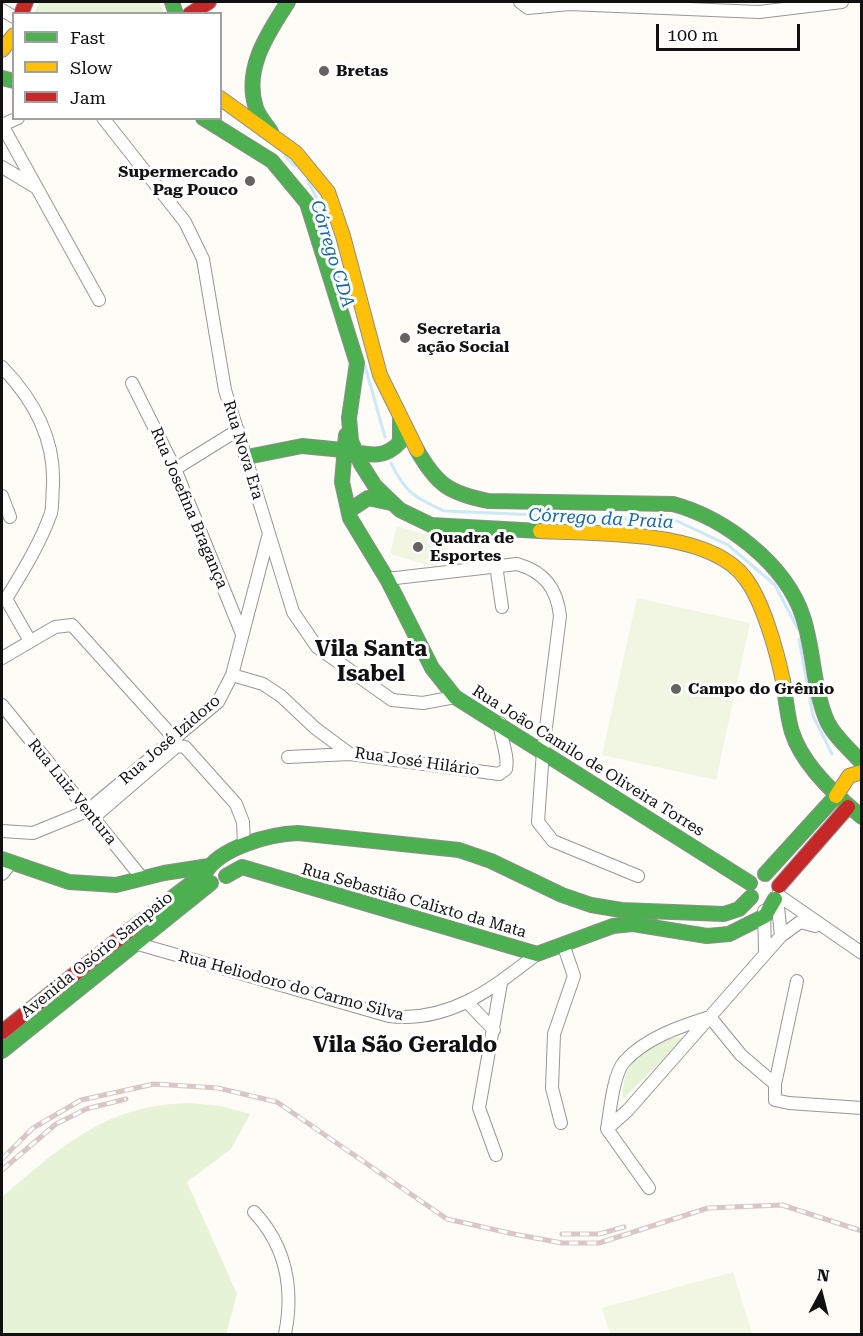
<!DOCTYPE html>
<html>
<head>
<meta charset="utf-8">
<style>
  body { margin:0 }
  #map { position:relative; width:863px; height:1336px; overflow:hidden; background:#fdfcf7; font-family:"Roboto Serif",serif }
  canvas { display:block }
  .frame { position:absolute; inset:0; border:3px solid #111; pointer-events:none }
  .legend { position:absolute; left:12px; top:12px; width:210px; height:108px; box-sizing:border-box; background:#fff; border:2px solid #a0a0a0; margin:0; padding:8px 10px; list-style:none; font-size:18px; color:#111 }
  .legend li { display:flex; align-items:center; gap:12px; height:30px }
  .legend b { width:30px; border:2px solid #a0a0a0 }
  .north { position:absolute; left:791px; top:1264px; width:60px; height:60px; -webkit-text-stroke:4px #fff; paint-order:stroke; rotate:7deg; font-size:16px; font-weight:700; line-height:24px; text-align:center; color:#111 }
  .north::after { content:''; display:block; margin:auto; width:21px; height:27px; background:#111; clip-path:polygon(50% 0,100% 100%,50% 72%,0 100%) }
  .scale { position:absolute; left:656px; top:24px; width:144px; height:27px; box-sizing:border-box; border:3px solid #111; border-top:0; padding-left:8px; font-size:18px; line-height:21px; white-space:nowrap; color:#111; -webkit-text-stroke:4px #fff; paint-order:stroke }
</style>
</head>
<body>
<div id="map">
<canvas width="863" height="1336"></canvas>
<div class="frame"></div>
<ul class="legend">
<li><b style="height:8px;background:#4caf50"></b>Fast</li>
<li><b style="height:8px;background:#ffc107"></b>Slow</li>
<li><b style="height:8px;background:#c62828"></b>Jam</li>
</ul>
<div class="north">N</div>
<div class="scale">100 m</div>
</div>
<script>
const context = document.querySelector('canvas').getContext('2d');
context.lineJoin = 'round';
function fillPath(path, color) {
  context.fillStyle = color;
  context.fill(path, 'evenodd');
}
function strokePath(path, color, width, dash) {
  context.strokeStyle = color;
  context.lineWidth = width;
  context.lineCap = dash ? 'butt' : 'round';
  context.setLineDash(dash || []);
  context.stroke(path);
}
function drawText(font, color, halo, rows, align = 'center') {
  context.font = font + ' "Roboto Serif",serif';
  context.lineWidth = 6;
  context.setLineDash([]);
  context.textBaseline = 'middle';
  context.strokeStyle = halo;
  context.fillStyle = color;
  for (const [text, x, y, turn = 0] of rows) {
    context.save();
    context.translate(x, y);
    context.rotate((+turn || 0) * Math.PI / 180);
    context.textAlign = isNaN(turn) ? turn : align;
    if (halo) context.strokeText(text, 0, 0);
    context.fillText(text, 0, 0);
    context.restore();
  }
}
fillPath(new Path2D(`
  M39,2H159L164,13H34Z
  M686,1037L623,1099C621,1074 635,1053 658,1042C666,1038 677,1038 686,1037Z
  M191,1103L221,1106L250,1114L231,1149L187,1182L237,1294L226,1334H2V1197C62,1146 107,1104 191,1103Z`), '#e7f3d7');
fillPath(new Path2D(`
  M397,526L448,541L436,567L390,554Z
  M637,598L750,623L716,780L602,755Z
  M733,1272L752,1334H610L602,1308Z`), '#f0f6e1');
strokePath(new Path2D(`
  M285,156L295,166
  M307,180L320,204L345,296
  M365,366L385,437
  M391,463C406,494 415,497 444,511L677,521L728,545L775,585L798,629
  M799,639L813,716L832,754`), '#cde8f7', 3);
const street = new Path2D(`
  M520,2L528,8L569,4L759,12L842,2
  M2,10L14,17
  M103,118L185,222L203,259L225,390L293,612L317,647L392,700L423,703L455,697
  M2,125L99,300
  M2,125L18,118
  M2,167L37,188
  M2,367C34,400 55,438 53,485C52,494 53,505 51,513C40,544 23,571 6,599L2,601
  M132,383L175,469L242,634
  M175,469L238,430
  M2,496L10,517
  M496,565L502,607
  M387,579L517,564C545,572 557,589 560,616L543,751L538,822L553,841L638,876
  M6,599L30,641
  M2,658L55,627L72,625L174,738
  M232,675L263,684L281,696L315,728L350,754L499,774L506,769C509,754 500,739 500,723
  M2,705L142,878
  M288,757L350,754
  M93,818L177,746L185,747L236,804L243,822L244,845
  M2,831L33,833L87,811L218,702L232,675L268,537
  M2,874L11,863
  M778,895L862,953
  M764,911L765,951
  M781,936L800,922L815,926
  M138,944L389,1016C449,1023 492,989 537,954
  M467,1002L494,1030
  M775,1084L797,981
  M561,1123L552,1088L554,1034L574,976L563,944
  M607,1129C610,1112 613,1075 624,1062C645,1038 681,1026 710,1017L741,1055L775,1084V1100L789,1103L862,1108
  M607,1129L628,1110L781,936L777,897
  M607,1129L649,1188
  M496,1155L479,1108L501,983
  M254,1212C286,1246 294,1289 285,1334`);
const fast = new Path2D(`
  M172,2L176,14
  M2,78L14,81
  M203,118L272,161L307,203L357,363L349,418L351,441L361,464L375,486L400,510L431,525L540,531
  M271,132C266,124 259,117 256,108C243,69 268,33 288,2
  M346,435L342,482L350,518L387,579L432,668L455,697L750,883
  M417,450C437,485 449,493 488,501L673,504C725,518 786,564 803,617C814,650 813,689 827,721C833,735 851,751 862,763
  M350,451C370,455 385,459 400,442V420
  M247,457L302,446L343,450
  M350,510L368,498L391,503
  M783,681C786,698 787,716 792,732C802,764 836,796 862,817
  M2,859L69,882L116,885L164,873L209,866
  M765,874L836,796
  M226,876L242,867L537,954L613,926L633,924L707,936L729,934L765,916L775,899
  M136,925L205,873C220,847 271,834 298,833L459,850L491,861L562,895L591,905L621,910L724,914L739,909L751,897
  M2,1051L211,883`);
const slow = new Path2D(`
  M2,50L14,35
  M220,98L296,153L328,192L343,236L380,375L417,450
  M540,531C595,534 709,529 745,578C763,601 777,652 783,681
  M836,796L849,776L862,772`);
const jam = new Path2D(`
  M21,14L26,2
  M190,14L209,2
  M779,886L848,807
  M2,1032L136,925`);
strokePath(street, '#979795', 14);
strokePath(fast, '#8e8d8b', 16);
strokePath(slow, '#8e8d8b', 16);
strokePath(jam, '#8e8d8b', 16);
strokePath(street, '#fffffe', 12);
strokePath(fast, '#4caf50', 14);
strokePath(slow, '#ffc107', 14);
strokePath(jam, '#c62828', 14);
const rail = new Path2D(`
  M2,1159L33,1128L81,1100L154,1084L218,1088L277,1102L447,1219L514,1234L562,1243H599L708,1208L782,1205L862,1231
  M2,1170L56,1124L86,1109L126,1099
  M562,1234H599L624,1227`);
strokePath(rail, '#d9c6c7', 5);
strokePath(rail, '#fff', 3, [9]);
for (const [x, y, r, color] of [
  [324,71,6,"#646362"],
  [250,181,6,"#646362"],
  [405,338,6,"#646362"],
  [418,547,6,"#646362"],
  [676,689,6,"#646362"]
]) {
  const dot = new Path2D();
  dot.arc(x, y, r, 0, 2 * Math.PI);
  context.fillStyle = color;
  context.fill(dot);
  strokePath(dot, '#fff', 2);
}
drawText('bold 16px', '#111', '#fff', [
  ["Bretas",336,71],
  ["Supermercado",238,172,"right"],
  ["Pag Pouco",238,190,"right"],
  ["Secretaria",417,329],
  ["ação Social",417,347],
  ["Quadra de",430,538],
  ["Esportes",430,556],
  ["Campo do Grêmio",688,689]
], 'left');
drawText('16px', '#111', '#fff', [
  ["Rua Nova Era",243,450,73],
  ["Rua Josefina Bragança",189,508,67],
  ["Rua José Izidoro",170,740,-41],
  ["Rua João Camilo de Oliveira Torres",588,761,32],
  ["Rua José Hilário",417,762,8],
  ["Rua Luiz Ventura",72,792,51],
  ["Rua Sebastião Calixto da Mata",414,901,16],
  ["Avenida Osório Sampaio",97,955,-39],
  ["Rua Heliodoro do Carmo Silva",291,986,15]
]);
drawText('italic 18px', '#1768a6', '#fff', [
  ["Córrego CDA",332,254,73],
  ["Córrego da Praia",601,519,3]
]);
drawText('bold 22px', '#111', '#fff', [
  ["Vila Santa",371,650],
  ["Isabel",371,675],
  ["Vila São Geraldo",405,1046]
]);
</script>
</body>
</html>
